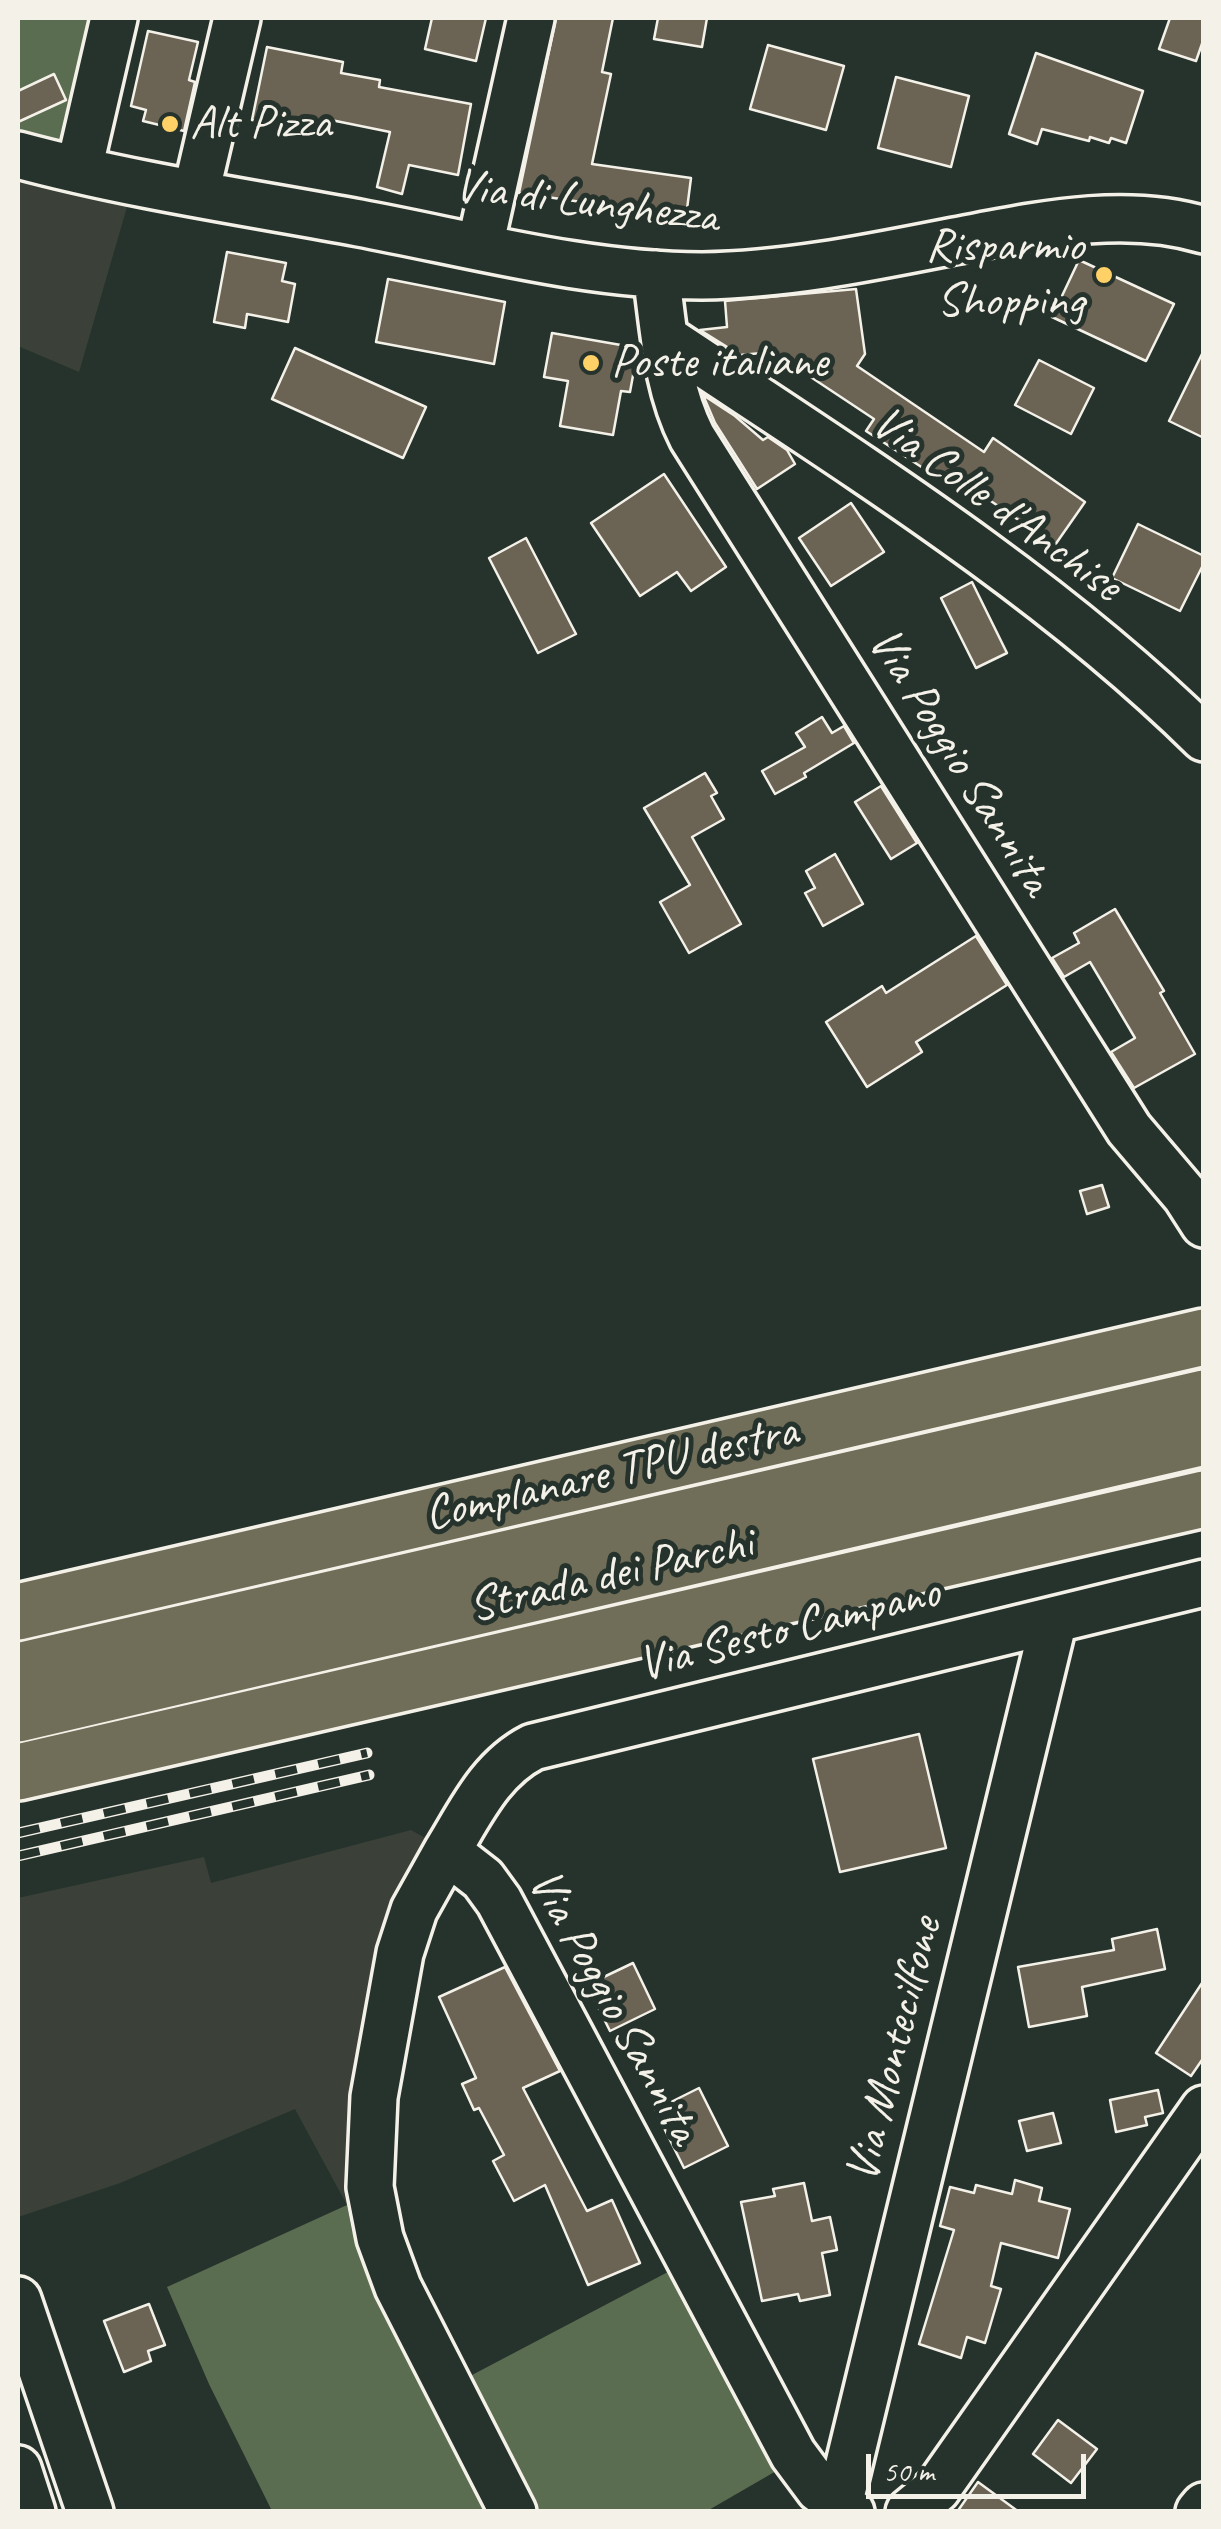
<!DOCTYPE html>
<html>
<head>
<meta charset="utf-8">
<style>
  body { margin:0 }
  #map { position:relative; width:1221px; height:2529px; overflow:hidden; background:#26332d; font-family:Caveat,sans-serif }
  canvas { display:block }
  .frame { position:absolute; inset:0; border:20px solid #f4f1e8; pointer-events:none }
  .scale { position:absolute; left:866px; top:2454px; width:220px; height:45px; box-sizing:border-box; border:5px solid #f4f1e8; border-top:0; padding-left:12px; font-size:30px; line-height:35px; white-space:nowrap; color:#f4f1e8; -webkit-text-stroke:8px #26332d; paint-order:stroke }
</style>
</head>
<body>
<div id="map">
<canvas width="1221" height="2529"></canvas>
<div class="frame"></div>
<div class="scale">50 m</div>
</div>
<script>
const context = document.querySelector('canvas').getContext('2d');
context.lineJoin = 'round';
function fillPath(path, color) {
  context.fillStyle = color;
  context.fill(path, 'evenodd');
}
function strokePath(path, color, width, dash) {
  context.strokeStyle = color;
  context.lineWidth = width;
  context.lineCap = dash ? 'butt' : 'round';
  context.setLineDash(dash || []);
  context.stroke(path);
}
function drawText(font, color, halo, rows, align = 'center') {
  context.font = font + ' Caveat,sans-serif';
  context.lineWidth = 10;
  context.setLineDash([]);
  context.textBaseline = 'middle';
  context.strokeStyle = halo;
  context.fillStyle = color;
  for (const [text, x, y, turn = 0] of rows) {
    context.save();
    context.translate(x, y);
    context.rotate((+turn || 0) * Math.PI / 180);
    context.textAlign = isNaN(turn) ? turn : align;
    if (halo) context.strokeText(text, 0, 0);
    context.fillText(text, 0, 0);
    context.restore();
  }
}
fillPath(new Path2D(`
  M18,170L129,200L79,372L18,346Z
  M411,1830L427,1839L394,1896L362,2080L347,2205L295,2109L120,2183L18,2217V1898L204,1857L211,1883Z`), '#3b4139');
fillPath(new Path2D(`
  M18,18H103L71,155L18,143Z
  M347,2205L352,2231L434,2395L685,2263L790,2463L707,2511H272L209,2384L167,2287Z`), '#5b6d50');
const building = new Path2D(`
  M432,18H486L476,61L425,49Z
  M556,18H613L602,72L611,74L592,164L691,178L686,217L519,193Z
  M658,18H707L702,47L654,39Z
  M1170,18H1204V38L1196,61L1159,49Z
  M148,31L198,42L189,80L195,82L184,131L143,121L146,110L131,106Z
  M768,45L844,66L826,130L750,109Z
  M267,47L343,62L341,73L380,80L379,87L471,104L458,175L409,165L402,194L377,187L390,132L331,120L328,135L252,120Z
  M1036,53L1143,91L1126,143L1111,138L1109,143L1090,137L1089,141L1042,129L1037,144L1009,134Z
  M54,74L66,100L18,122V91Z
  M896,77L969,96L951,167L878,148Z
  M227,252L286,263L282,281L295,284L288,322L247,314L245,328L214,322Z
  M1079,260L1174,304L1146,361L1052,317Z
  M388,279L505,302L494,364L376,342Z
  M856,289L865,354L857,366L984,452L993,438L1085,502L1055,545L985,497L980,505L866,431L874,419L773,352L740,355L700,330L727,327L725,301Z
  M552,333L638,348L630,392L621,391L613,435L560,426L568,381L544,377Z
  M295,348L426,407L403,458L272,399Z
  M1204,350V438L1169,421Z
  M1039,360L1094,388L1071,434L1015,405Z
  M703,395L735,416L763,440L768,437L787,450L795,464L757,489L715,423Z
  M664,474L726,567L691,591L677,572L640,596L591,523Z
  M851,503L884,552L831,586L799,538Z
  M1138,524L1204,556V563L1180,611L1112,578Z
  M526,538L576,634L538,653L489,558Z
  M972,582L1007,653L976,668L941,598Z
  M822,717L832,733L844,726L854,743L804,773L806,777L775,794L762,771L805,747L796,733Z
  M705,773L717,793L711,796L724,819L692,837L741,924L689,953L660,902L690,885L644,808Z
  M881,786L917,843L891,859L855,802Z
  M835,854L863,904L823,926L805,893L815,888L806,871Z
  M1115,909L1164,991L1160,993L1195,1054L1134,1088L1111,1052L1135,1038L1090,962L1064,977L1052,958L1079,943L1074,933Z
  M976,936L1007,985L916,1042L922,1052L867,1087L826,1022L882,986L886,993Z
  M1102,1185L1109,1207L1087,1214L1080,1191Z
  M919,1734L946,1848L840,1872L813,1759Z
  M1157,1929L1165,1969L1082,1987L1087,2016L1029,2027L1018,1967L1114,1950L1112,1939Z
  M633,1963L655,2009L610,2031L587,1985Z
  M505,1967L560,2071L523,2088L587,2211L612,2200L640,2263L588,2285L545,2185L514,2201L493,2161L504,2155L479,2108L474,2110L462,2084L476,2078L439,1997Z
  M1204,1980V2057L1191,2076L1156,2053Z
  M699,2088L728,2146L684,2168L655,2110Z
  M1158,2090L1163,2113L1145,2117L1147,2125L1116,2132L1110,2100Z
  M1053,2113L1061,2143L1027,2151L1019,2121Z
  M1015,2180L1042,2188L1039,2201L1070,2209L1058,2258L1001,2243L991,2286L1001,2289L985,2343L967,2337L961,2358L919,2344L954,2230L940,2226L950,2187L974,2193L976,2185L1012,2194Z
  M804,2183L812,2221L830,2217L837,2250L822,2253L830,2295L800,2301L798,2294L762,2301L741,2202L775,2196L773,2189Z
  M149,2304L165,2345L148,2351L151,2361L124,2372L104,2321Z
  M1058,2420L1097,2449L1071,2483L1033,2454Z
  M978,2482L1019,2512H957Z`);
fillPath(building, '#6b6354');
strokePath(building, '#f4f1e8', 2.5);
const minor = new Path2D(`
  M18,155C129,185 245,202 359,223C471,244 587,276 702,276C785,275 868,258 949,242C1031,227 1121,205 1204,230
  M79,169L114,18
  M196,193L237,18
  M480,246L531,18
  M656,274C664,329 666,386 692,437L1129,1129L1186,1196L1204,1224
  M665,338C848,460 1047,583 1204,738
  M447,1851C471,1812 490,1769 533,1747L1204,1583
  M18,2300L90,2512
  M18,2469L32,2512
  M839,2505L1054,1620
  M513,2512L398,2287L380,2238L370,2187L374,2097L400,1953L414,1910L447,1851L483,1879L499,1901L793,2454L819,2489L851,2512
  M909,2512L937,2489L1204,2109
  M1199,2512L1204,2506`);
const highway = new Path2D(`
  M18,1612L1204,1337
  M18,1671L1204,1398
  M18,1714L1204,1437
  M18,1772L1204,1499`);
strokePath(minor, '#f4f1e8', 52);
strokePath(highway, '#f4f1e8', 62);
strokePath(minor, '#26332d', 45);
strokePath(highway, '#706e59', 55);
const rail = new Path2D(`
  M18,1833L367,1753
  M18,1856L369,1775`);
strokePath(rail, '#f4f1e8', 11);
strokePath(rail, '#26332d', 8, [22]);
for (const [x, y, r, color] of [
  [170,124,10,"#ffd166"],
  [1104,275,10,"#ffd166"],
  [591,363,10,"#ffd166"]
]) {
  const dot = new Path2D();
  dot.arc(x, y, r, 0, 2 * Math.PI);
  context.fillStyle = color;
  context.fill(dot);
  strokePath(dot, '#26332d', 4);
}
drawText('48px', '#f4f1e8', '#26332d', [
  ["Alt Pizza",190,124],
  ["Risparmio",1084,247,"right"],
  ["Shopping",1084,302,"right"],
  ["Poste italiane",611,363]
], 'left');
drawText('48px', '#f4f1e8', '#26332d', [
  ["Via di Lunghezza",586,203,7],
  ["Via Colle d'Anchise",996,505,36],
  ["Via Poggio Sannita",959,762,58],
  ["Complanare TPU destra",611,1474,-13],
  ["Strada dei Parchi",611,1576,-13],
  ["Via Sesto Campano",789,1630,-14],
  ["Via Poggio Sannita",613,2007,61],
  ["Via Montecilfone",895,2050,-76]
]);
</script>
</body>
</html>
